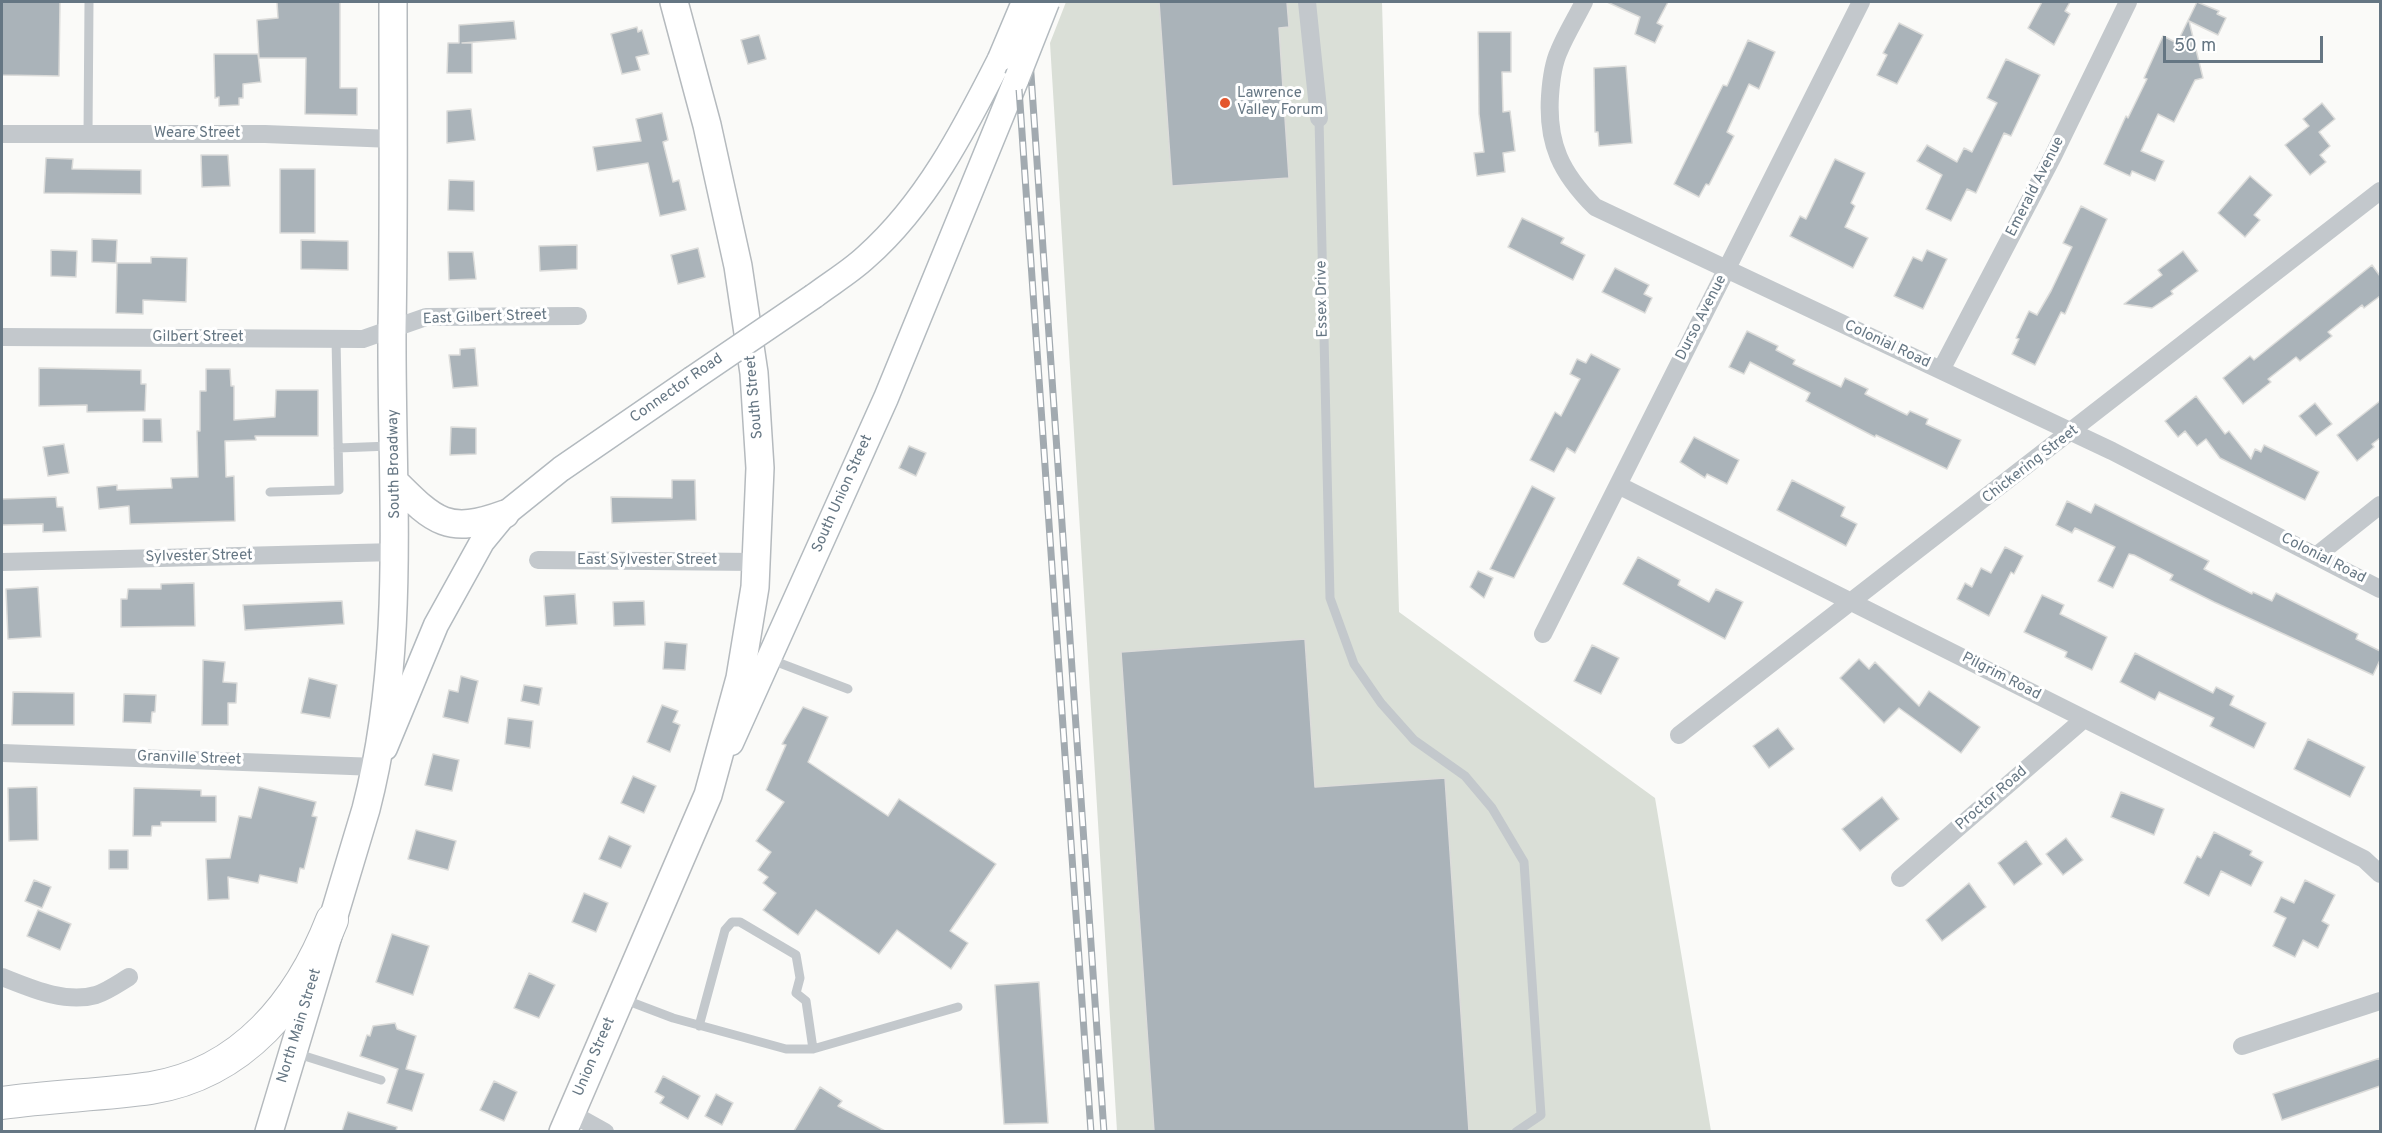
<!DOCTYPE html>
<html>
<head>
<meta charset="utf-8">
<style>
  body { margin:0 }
  #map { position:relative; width:2382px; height:1133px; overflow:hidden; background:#fafaf8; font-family:Overpass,sans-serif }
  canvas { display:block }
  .frame { position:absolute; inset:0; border:3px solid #657683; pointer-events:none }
  .scale { position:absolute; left:2163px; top:36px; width:160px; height:27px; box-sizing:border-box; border:3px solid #657683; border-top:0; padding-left:8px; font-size:18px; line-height:21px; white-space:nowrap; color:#657683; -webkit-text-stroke:4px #fff; paint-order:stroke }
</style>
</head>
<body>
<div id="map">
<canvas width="2382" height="1133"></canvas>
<div class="frame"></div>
<div class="scale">50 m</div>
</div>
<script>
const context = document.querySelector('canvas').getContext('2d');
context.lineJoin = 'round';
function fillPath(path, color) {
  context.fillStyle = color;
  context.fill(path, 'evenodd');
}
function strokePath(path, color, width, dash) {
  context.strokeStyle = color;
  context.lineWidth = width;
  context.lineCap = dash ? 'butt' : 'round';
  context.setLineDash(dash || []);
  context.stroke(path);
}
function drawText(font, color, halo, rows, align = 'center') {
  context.font = font + ' Overpass,sans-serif';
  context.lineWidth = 6;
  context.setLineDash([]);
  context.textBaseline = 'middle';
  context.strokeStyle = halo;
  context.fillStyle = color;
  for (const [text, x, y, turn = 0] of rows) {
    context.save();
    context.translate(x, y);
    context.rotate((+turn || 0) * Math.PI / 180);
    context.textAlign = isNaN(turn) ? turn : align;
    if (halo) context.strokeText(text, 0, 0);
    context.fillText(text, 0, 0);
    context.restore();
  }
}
fillPath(new Path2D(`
  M1066,2H1382L1399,612L1655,798L1711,1131H1117L1050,43Z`), '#dadfd7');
const building = new Path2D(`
  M2,2H60L59,76L2,75Z
  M277,2H340V88H357V115L305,114L306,58H259L257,20L278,18Z
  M1159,2H1287L1289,27L1279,28L1289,178L1172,186Z
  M1607,2H1668L1657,23L1663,26L1655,43L1635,34L1640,17Z
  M2042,2H2070L2065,11L2070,14L2054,45L2028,28Z
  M2197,2L2219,11L2217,14L2226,18L2218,35L2189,21L2203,78L2195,80L2174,122L2158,114L2141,151L2164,161L2155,181L2132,171L2130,176L2104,164L2126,116L2128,118L2147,79L2144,78L2163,36L2177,43Z
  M514,21L516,39L462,43H472V73H447L448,43H459V25Z
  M1899,23L1923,35L1897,84L1877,75L1887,55L1883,53Z
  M637,27L638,32L642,30L649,54L636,57L640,70L622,74L611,34Z
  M1478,32H1511V72H1502L1503,112L1510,111L1515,151L1503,153L1505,172L1477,176L1474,153L1484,152L1479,114Z
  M759,35L766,59L748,64L741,40Z
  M1748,40L1775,52L1759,89L1749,84L1727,132L1734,136L1709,185L1706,184L1699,197L1674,184L1723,85L1727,86Z
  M214,54H258L261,82L243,84V98H239V105L219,106V97L215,98Z
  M2006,59L2040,75L2011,136L2004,133L1976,193L1967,189L1951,221L1926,209L1942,175L1917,161L1927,145L1957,162L1964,148L1972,152L1997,103L1987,98Z
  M1626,66L1632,143L1599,146L1598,132H1595L1594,68Z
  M2322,103L2335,119L2319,132L2330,146L2320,155L2326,162L2310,175L2285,145L2309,126L2303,119Z
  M471,109L475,140L447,143V111Z
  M662,113L668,140L663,142L673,182L679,180L686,210L660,216L648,163L597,171L593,147L641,141L636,119Z
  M201,155H228L230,186L202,187Z
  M46,158L73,159L72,169L141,170V194L44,193Z
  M1835,159L1865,173L1851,203L1855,206L1845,227L1868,238L1853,268L1790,236L1800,216L1806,219Z
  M280,169H315V233H280Z
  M2250,176L2272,195L2254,215L2260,220L2245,237L2218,213Z
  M449,180L474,181V211L448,210Z
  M2081,206L2107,219L2065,314L2061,312L2035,365L2012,354L2019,339L2016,338L2029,311L2037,315L2051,291L2072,247L2063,243Z
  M1522,218L1564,238L1561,243L1585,255L1573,280L1508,247Z
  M92,239L117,240L116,263L92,262Z
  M301,240L348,241V270L301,269Z
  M577,245V269L540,271L539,246Z
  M698,248L705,277L678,284L671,255Z
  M51,250L77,251L76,277L51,276Z
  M1927,250L1947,259L1923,309L1894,296L1913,257L1922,261Z
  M2183,251L2198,271L2171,291L2173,294L2152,308L2124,304L2162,275L2158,270Z
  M448,252H473L476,279L449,280Z
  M151,257L187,258L186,302L143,300V314L116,313L117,263H151Z
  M2372,265L2380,276V296L2364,308L2362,305L2328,332L2332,336L2300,361L2296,357L2268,379L2271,382L2243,404L2223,378L2250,356L2254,360Z
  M1615,268L1649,285L1644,294L1652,298L1645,313L1602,292Z
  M1747,331L1778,346L1776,350L1795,360L1793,364L1841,387L1845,378L1868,389L1865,394L1907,415L1910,411L1928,419L1926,424L1961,440L1947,469L1876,435L1875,437L1806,401L1810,393L1750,362L1744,374L1729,367Z
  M475,348L478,386L453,388L449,355H460V349Z
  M1591,354L1620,369L1575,453L1567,448L1554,472L1530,460L1555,412L1561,416L1580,379L1570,374L1577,359L1586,363Z
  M39,368L141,370V384H146L145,411L87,412V405L39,406Z
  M206,369H230L231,386H234V420L275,417L276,390H318V436H255L256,440L225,441L226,477L234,476L235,521L130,524L129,506L99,509L97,487L117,485V490L172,488L171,478L198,477L197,431H200V391H206Z
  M2196,396L2225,434L2229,431L2251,459L2255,449L2261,452L2264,445L2319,472L2305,500L2220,458L2206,439L2197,446L2185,431L2178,437L2165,421Z
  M2380,401V438L2372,444L2374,447L2357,461L2337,435Z
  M2315,403L2332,424L2316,436L2299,416Z
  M143,419H161L162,442H143Z
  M451,427L476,428V454L450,455Z
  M1694,437L1739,460L1727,484L1707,474L1705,478L1680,462Z
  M64,444L69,473L48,476L43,447Z
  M909,446L926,453L916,476L899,468Z
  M672,480H695L696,520L612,523L611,497L672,498Z
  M1792,480L1845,507L1841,516L1857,524L1846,546L1777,510Z
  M1532,486L1555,498L1514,578L1490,569Z
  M56,497L57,507H63L66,531L43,532V524L2,525V499Z
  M2067,501L2091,513L2095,504L2209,561L2204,569L2252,594L2253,592L2272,601L2276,593L2358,634L2356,639L2380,651V660L2373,675L2214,602L2170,580L2173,575L2134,555L2129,554L2113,588L2098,581L2115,547L2075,528L2072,533L2056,525Z
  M2005,547L2023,556L2014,574L2011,572L1989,616L1957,599L1965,583L1972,587L1981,568L1991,573Z
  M1638,557L1680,580L1678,585L1709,602L1716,589L1743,602L1725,639L1623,584Z
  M1478,571L1493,578L1484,598L1470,587Z
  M194,583L195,626L121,627V599H127L128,589H161V584Z
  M38,587L41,637L8,639L6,589Z
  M575,594L577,624L546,626L544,596Z
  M2042,595L2064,605L2060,614L2107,637L2092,670L2065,657L2067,652L2024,632Z
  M342,601L344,624L245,630L243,605Z
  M644,601L645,625L614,626L613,602Z
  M1305,639L1315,787L1445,778L1469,1131H1154L1121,652Z
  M665,642L687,644L685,670L663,669Z
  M1592,645L1619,658L1601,694L1574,681Z
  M2135,653L2213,693L2216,687L2234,696L2230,705L2266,723L2254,748L2210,726L2214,718L2159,692L2155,700L2120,682Z
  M1859,659L1869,669L1875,662L1919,706L1929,691L1980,727L1961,753L1899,708L1884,723L1840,678Z
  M203,660L225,662L223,682L237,683L236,703H228V725H202Z
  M461,676L478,681L468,723L443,717L449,690L458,692Z
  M309,678L337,685L330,718L301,713Z
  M524,685L542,688L539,705L521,701Z
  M13,692L74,693V725H12Z
  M124,694L156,695L155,712H152L151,723L123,722Z
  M662,705L678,711L673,722L680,725L670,752L647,742Z
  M803,707L828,717L808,762L888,816L899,799L996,864L950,931L968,943L951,969L897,930L879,954L816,910L798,935L763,910L776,893L763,883L768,877L758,870L771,852L756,841L784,802L766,790L786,745L782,744Z
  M508,718L533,721L530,748L505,744Z
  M1778,728L1794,749L1769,768L1753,746Z
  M2308,739L2365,767L2350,797L2294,769Z
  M433,754L459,760L452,791L425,785Z
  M633,776L656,786L644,813L621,803Z
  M37,787L38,840L9,841L8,788Z
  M259,787L316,802L312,816L317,817L304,869L300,868L297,883L260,875L258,883L228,877L229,899L208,900L206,859L230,858L239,816L251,818Z
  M134,788L201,790V796H216V822H161V826H152L151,836H133Z
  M2121,792L2164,809L2154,835L2111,817Z
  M1882,797L1899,819L1860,851L1842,829Z
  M416,830L456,841L448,870L408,859Z
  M2214,832L2252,851L2250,855L2263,862L2251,886L2221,871L2209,896L2184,883L2197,856L2201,858Z
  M609,836L631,846L621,868L599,859Z
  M2066,838L2083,860L2063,875L2046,854Z
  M2026,841L2042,864L2014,885L1998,863Z
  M109,850H128V869H109Z
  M34,880L51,887L42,908L25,901Z
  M2305,880L2335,895L2322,921L2329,925L2318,948L2303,940L2295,957L2273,946L2286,918L2274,912L2281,897L2294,903Z
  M1969,883L1986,907L1942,941L1926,920Z
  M584,893L608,903L596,932L572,922Z
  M38,910L71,924L60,950L27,936Z
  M392,934L429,946L413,995L376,982Z
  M529,973L555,985L539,1018L514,1008Z
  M1039,982L1048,1123L1004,1124L995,985Z
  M395,1023L397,1029L416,1036L406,1069L424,1074L412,1111L387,1103L398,1069L360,1056L367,1035L370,1036L373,1026Z
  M2380,1058V1086L2282,1120L2273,1094Z
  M663,1076L700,1096L688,1119L660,1103L664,1097L655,1092Z
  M494,1081L517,1092L504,1121L480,1110Z
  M820,1087L842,1101L838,1106L885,1131H794Z
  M716,1094L733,1103L722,1125L705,1116Z
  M348,1112L397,1127L396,1131H342Z`);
fillPath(building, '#aab3b9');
strokePath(building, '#dcdcda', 1.5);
const secondary = new Path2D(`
  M814,296C831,283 850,272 866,257C926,204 964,130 1000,59
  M731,743L886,398L1017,78
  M385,748L436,625L482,542L505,514L561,469L692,379`);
const primary = new Path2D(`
  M395,482C435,522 448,535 505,514
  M269,1132L366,809C407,651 391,490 392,329C394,220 393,111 393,2
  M563,1132L708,795L740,678L755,587L760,468L754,373L738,266L707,125L674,2`);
const motorway = new Path2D(`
  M2,1103C51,1096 102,1095 151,1088C243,1073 300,1002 332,920`);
strokePath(secondary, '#b3babf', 27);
strokePath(primary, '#b5babe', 30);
strokePath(motorway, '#b4b9bd', 34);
strokePath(new Path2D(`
  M1319,118L1330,598L1354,664L1381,703L1414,740L1465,776L1492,808L1524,862L1541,1115L1516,1132
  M88,134L89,2
  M338,448L390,446
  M270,492L339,490L336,338
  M769,659L848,689
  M623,999L673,1018L786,1049H813L958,1007
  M699,1026L725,930L732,922H740L796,955L800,978L796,993L806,1001L813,1049
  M295,1053L381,1080`), '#c3c8cc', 9);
strokePath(new Path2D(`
  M1307,2L1319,118
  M1584,2C1576,18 1566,34 1559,51C1553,64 1551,81 1550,96C1547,144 1561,173 1595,207L2112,451L2380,589
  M2,134H265L393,139
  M2,337L363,339L426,317L578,316
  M1941,370L2053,156L2128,2
  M1618,485L2364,859L2380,874
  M2316,556L2380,505
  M538,560L756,562
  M2,562L396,552
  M1543,634L1861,2
  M1679,735L2380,191
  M2,753L377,767
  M1900,878L2084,719
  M2,977C30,988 65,1004 96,995C108,991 119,983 129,977
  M2242,1046L2380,1001
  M571,1113L605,1132`), '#c3c8cc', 18);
strokePath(secondary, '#fff', 24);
strokePath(primary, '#fff', 27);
strokePath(motorway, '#fff', 32);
const rail = new Path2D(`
  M1013,2L1091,1132
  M1026,2L1104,1132`);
strokePath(rail, '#a2aab0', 7);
strokePath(rail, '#fff', 4.5, [14]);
const secondaryBridge = new Path2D(`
  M1000,59L1024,2
  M1017,78L1047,2
  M692,379L814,296`);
strokePath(secondaryBridge, '#b3babf', 27, []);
strokePath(secondaryBridge, '#fff', 24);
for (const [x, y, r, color] of [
  [1225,103,6,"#e4572e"]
]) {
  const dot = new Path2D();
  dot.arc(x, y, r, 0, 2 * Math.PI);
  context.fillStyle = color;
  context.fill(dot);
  strokePath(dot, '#fff', 2);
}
drawText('15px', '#657683', '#fff', [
  ["Lawrence",1237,94],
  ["Valley Forum",1237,111]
], 'left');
drawText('15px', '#657683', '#fff', [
  ["Weare Street",197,134],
  ["Emerald Avenue",2036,187,-63],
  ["Essex Drive",1323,299,-91],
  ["East Gilbert Street",485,318,-2],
  ["Durso Avenue",1702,318,-63],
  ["Gilbert Street",198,338],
  ["Colonial Road",1887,345,25],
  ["Connector Road",677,389,-35],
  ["South Street",755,397,-95],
  ["South Broadway",395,464,-91],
  ["Chickering Street",2031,465,-38],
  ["South Union Street",843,494,-66],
  ["Sylvester Street",199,557,-1],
  ["Colonial Road",2323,559,27],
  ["East Sylvester Street",647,561],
  ["Pilgrim Road",2001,677,27],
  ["Granville Street",189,759,2],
  ["Proctor Road",1992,799,-41],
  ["North Main Street",300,1026,-73],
  ["Union Street",595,1057,-67]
]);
</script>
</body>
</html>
